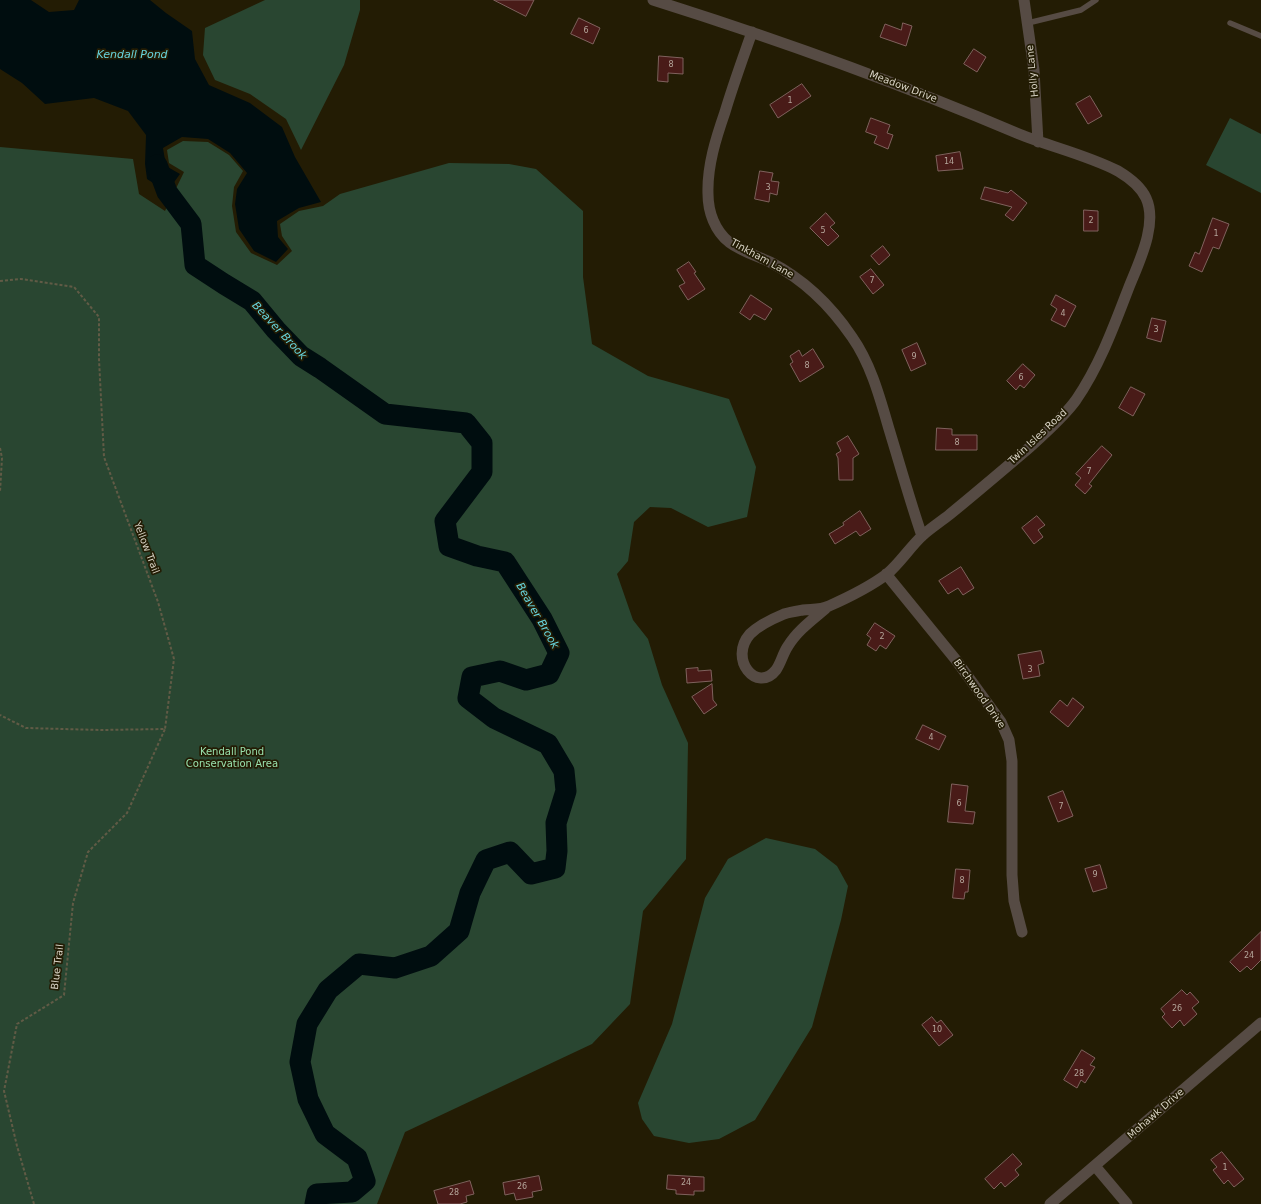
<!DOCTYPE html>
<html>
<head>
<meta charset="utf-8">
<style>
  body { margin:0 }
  canvas { display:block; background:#231c04 }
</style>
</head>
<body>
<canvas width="1261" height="1204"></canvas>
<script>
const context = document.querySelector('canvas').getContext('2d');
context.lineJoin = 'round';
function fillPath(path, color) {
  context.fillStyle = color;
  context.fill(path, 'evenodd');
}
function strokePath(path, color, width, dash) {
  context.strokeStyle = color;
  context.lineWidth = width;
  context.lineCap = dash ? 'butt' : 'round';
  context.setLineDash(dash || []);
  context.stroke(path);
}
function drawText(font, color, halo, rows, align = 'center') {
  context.font = font + ' "DejaVu Sans",sans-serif';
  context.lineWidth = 3.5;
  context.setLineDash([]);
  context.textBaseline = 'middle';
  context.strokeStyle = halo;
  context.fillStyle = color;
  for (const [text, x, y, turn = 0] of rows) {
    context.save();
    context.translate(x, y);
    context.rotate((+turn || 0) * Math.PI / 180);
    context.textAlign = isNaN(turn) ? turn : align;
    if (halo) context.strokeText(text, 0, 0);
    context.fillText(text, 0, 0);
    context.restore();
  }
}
fillPath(new Path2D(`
  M265,0H360V10L344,65L301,150L286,119L250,94L215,80L203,55L205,28Z
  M1230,118L1261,134V193L1206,165Z
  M183,141L208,142L229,155L243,171L234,187L232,206L236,232L251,253L277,265L292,251L282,236L280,224L299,211L323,206L340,194L449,163L509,164L536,169L583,211V277L592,344L648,376L729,399L756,467L747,517L708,527L671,508L650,507L634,522L628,561L617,574L633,620L648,639L662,685L688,743L686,859L643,911L630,1004L592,1044L405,1132L377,1204H0V147L133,159L139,194L165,211L184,172L169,163L167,150Z
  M766,838L815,849L837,866L848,886L841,920L812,1027L755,1120L719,1139L689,1143L654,1136L642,1119L638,1103L672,1024L705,898L728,859Z`), '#294631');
fillPath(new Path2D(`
  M0,0H31L49,12L74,10L79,0H150L166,13L192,31L195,59L209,85L250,103L282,127L295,157L321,202L299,208L277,221L278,237L288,249L276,262L254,251L239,229L235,204L237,189L247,173L230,153L208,139L182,137L163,148L166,166L180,174L167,192L147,179L145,164L146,135L128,111L94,98L45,104L22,83L0,69Z`), '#000d0f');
strokePath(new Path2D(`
  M157,165L167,192L191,224L195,265L224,284L252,301L276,330L301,356L320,368L385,414L466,423L482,443V472L445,521L449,546L477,556L505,562L542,619L559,653L549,674L526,680L500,671L472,677L468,698L494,718L548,744L564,771L566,791L556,823L557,851L555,868L531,874L510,852L486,860L470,893L459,931L431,956L395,968L359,964L328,990L307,1024L300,1062L308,1099L325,1134L357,1158L365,1181L352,1192L317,1194L315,1204`), '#000d0f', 21);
const building = new Path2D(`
  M494,0H534L526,16Z
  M579,18L600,28L593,44L571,34Z
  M903,23L912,26L906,46L880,37L885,24L901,30Z
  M974,49L986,57L977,72L964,64Z
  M659,56L683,58V74L668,73V82L658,81Z
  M802,84L811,96L778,118L770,105Z
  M1090,96L1102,116L1088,124L1076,104Z
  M871,118L890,125L887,133L893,135L888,149L874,143L877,136L866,132Z
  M960,152L963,169L938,171L936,156Z
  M760,171L773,173L771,181L779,182L777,195L770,193L769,202L755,199Z
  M985,187L1008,193L1011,190L1027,203L1013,221L1005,215L1012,207L981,199Z
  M1084,210L1098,211V231H1084Z
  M826,213L835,223L830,227L839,236L828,246L810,228Z
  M1213,218L1229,224L1219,249L1213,247L1202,272L1189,266L1195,252L1199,254Z
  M883,246L890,255L879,265L871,256Z
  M689,262L696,272L694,273L705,289L688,300L679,286L685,283L677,270Z
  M871,269L884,285L873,294L860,277Z
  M751,295L772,309L765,320L754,314L750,320L740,313Z
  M1056,295L1076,306L1065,327L1051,320L1057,309L1051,305Z
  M1152,318L1166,321L1161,342L1147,338Z
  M917,343L926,364L911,371L902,350Z
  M813,349L824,367L800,382L790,364L793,362L790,356L799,350L802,356Z
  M1023,364L1035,375L1024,388L1020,385L1016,390L1007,381Z
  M1131,387L1145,394L1133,416L1119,408Z
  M937,428L952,429V435H977V450H936Z
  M848,436L859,454L853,458V480H839L838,458L836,454L841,451L837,443Z
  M1102,446L1112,455L1089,484L1092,486L1085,494L1075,485L1081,478L1076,474Z
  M860,511L871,529L860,536L856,531L835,544L829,534L844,525L843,523Z
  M1037,516L1045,525L1038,530L1043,537L1034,544L1022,528Z
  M961,567L974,588L963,595L958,588L948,594L939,581Z
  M875,623L895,636L886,649L880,645L876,651L867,645L871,638L867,635Z
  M1041,651L1044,663L1038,665L1040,676L1023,679L1018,655Z
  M698,668V671L711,670L712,681L687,683L686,669Z
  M712,684L713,700L717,705L704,714L692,697Z
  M1073,698L1084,707L1068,727L1050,712L1060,700L1067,706Z
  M923,725L946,736L939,750L916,739Z
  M952,784L968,786L965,811L975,812L973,824L948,822Z
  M1063,791L1073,816L1058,822L1048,797Z
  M1100,865L1107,888L1093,892L1085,869Z
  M956,869L970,870L968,892H965L964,899L953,898Z
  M1261,932V960L1251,970L1247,966L1240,972L1230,962Z
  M1182,990L1187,995L1190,992L1199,1002L1192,1008L1197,1014L1184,1026L1180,1020L1172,1028L1162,1017L1165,1014L1161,1009Z
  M932,1017L937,1023L941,1020L953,1035L939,1046L922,1025Z
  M1082,1050L1095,1058L1090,1065L1095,1067L1085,1083L1081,1080L1077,1088L1064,1080Z
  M1222,1152L1244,1179L1234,1187L1228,1180L1224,1184L1213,1170L1217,1167L1211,1160Z
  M1013,1154L1022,1164L1015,1170L1019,1175L1005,1187L1001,1182L994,1189L985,1179Z
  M668,1175L704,1177V1191H694V1195L676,1194V1190L667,1189Z
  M539,1176L542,1190L532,1192L533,1197L516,1200L514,1193L505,1195L503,1183Z
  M470,1181L474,1194L466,1196L467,1202L460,1204H438L434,1191Z`);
fillPath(building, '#491b18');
strokePath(building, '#7f615d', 1);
strokePath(new Path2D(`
  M0,281L21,279L74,287L99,317V359L104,457L158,602L174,659L165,729L101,730L26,728L0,715
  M0,448L2,458L0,492
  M34,1204L17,1146L4,1091L17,1024L64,995L73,903L88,852L127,813L165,729`), '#615b46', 2, [3, 2]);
strokePath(new Path2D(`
  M1028,23L1081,10L1096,0
  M1230,23L1261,36`), '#564b44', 5.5);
strokePath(new Path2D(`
  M653,0C777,39 899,83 1019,134C1051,147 1087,155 1118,171C1128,177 1141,187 1146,198C1158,224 1139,262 1129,287C1114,326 1100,365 1076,400C1063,418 1046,432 1030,447C1003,470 976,493 949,515C940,522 931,528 923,535C910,547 900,563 887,574C871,586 847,598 829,606C821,610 812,609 803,610C797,611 790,612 784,614C772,619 759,625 750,634C728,659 757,694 776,670C781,663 783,653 788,646C797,631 812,620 825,609
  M1024,0L1034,70L1038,142
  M752,32C743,58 733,85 725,112C716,138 707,166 708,194C708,212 715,231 729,242C741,251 757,256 770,262C803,279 831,306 852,337C871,364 880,398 889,429C900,465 910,501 922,536
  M886,574L956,660L1001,722L1009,740L1012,761V875L1014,901L1022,932
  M1095,1166L1127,1204
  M1050,1204L1261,1023`), '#564b44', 11);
drawText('8px', '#b4a59a', null, [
  ["6",586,31],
  ["8",671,65],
  ["1",790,101],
  ["14",949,162],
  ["3",768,188],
  ["2",1091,221],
  ["5",823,231],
  ["1",1216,234],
  ["7",872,281],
  ["4",1063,314],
  ["3",1156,330],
  ["9",914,357],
  ["8",807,366],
  ["6",1021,378],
  ["8",957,443],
  ["7",1089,472],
  ["2",882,637],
  ["3",1030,670],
  ["4",931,738],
  ["6",959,804],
  ["7",1061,807],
  ["9",1095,875],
  ["8",962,881],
  ["24",1249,956],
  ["26",1177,1009],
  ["10",937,1030],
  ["28",1079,1074],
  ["1",1225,1168],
  ["24",686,1183],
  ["26",522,1187],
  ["28",454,1193]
]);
drawText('10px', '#d8d3c5', '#231c04', [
  ["Holly Lane",1033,71,-96],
  ["Meadow Drive",903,87,21],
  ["Tinkham Lane",762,259,29],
  ["Twin Isles Road",1038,437,-43],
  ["Yellow Trail",146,548,69],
  ["Birchwood Drive",979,694,55],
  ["Blue Trail",58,967,-83],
  ["Mohawk Drive",1156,1114,-41]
]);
drawText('10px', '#98e0ac', '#231c04', [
  ["Kendall Pond",232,752],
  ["Conservation Area",232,764]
]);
drawText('italic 11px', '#67d5de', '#231c04', [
  ["Kendall Pond",132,55],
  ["Beaver Brook",279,331,47],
  ["Beaver Brook",537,616,60]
]);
</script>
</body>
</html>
